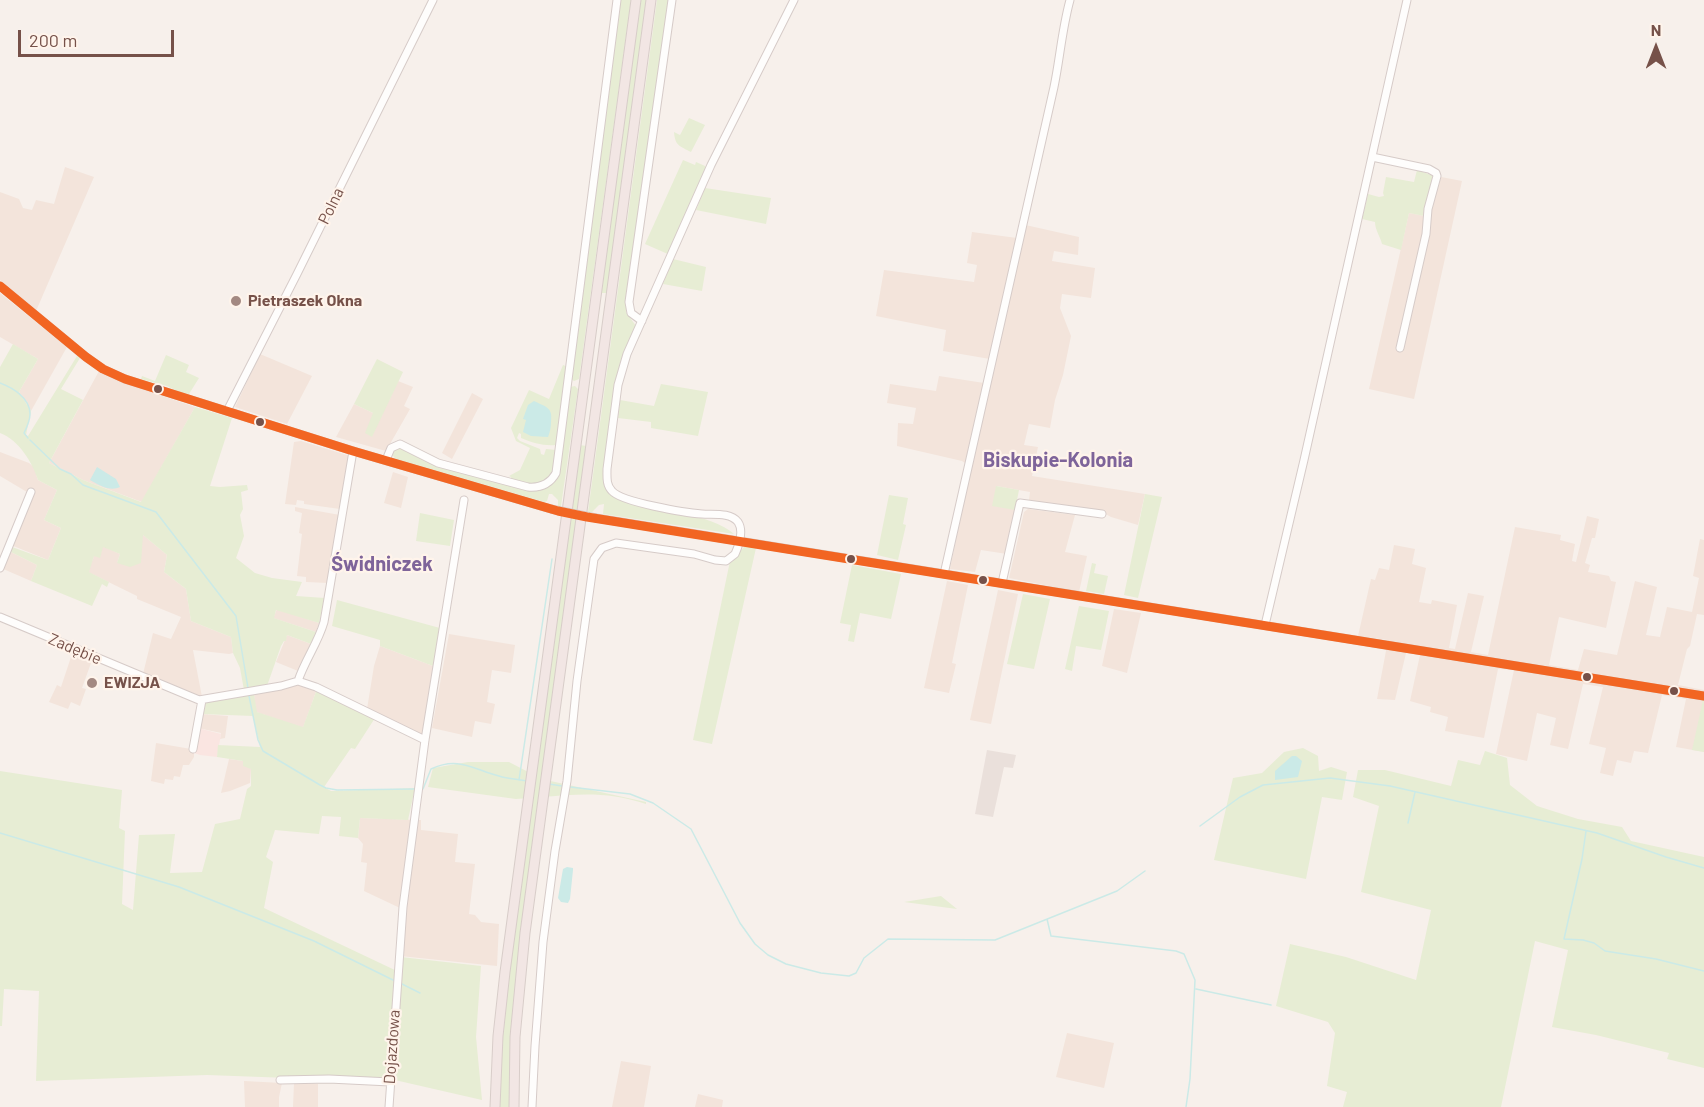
<!DOCTYPE html>
<html>
<head>
<meta charset="utf-8">
<style>
  body { margin:0 }
  #map { position:relative; width:1704px; height:1107px; overflow:hidden; background:#f7f0eb; font-family:Barlow,sans-serif }
  canvas { display:block }
  .north { position:absolute; left:1626px; top:18px; width:60px; height:60px; -webkit-text-stroke:4px #fff4eb; paint-order:stroke; rotate:0deg; font-size:16px; font-weight:700; line-height:24px; text-align:center; color:#765149 }
  .north::after { content:''; display:block; margin:auto; width:21px; height:27px; background:#765149; clip-path:polygon(50% 0,100% 100%,50% 72%,0 100%) }
  .scale { position:absolute; left:18px; top:30px; width:156px; height:27px; box-sizing:border-box; border:3px solid #765149; border-top:0; padding-left:8px; font-size:18px; line-height:21px; white-space:nowrap; color:#765149; -webkit-text-stroke:4px #fff4eb; paint-order:stroke }
</style>
</head>
<body>
<div id="map">
<canvas width="1704" height="1107"></canvas>
<div class="north">N</div>
<div class="scale">200 m</div>
</div>
<script>
const context = document.querySelector('canvas').getContext('2d');
context.lineJoin = 'round';
function fillPath(path, color) {
  context.fillStyle = color;
  context.fill(path, 'evenodd');
}
function strokePath(path, color, width, dash) {
  context.strokeStyle = color;
  context.lineWidth = width;
  context.lineCap = dash ? 'butt' : 'round';
  context.setLineDash(dash || []);
  context.stroke(path);
}
function drawText(font, color, halo, rows, align = 'center') {
  context.font = font + ' Barlow,sans-serif';
  context.lineWidth = 4.5;
  context.setLineDash([]);
  context.textBaseline = 'middle';
  context.strokeStyle = halo;
  context.fillStyle = color;
  for (const [text, x, y, turn = 0] of rows) {
    context.save();
    context.translate(x, y);
    context.rotate((+turn || 0) * Math.PI / 180);
    context.textAlign = isNaN(turn) ? turn : align;
    if (halo) context.strokeText(text, 0, 0);
    context.fillText(text, 0, 0);
    context.restore();
  }
}
fillPath(new Path2D(`
  M65,167L94,177L36,311L0,280V192L19,199L23,208L32,210L36,200L54,204Z
  M1441,177L1462,181L1414,399L1369,389L1409,213L1430,217Z
  M1021,224L1079,237L1078,255L1054,251L1052,261L1095,268L1091,298L1062,294L1060,308L1071,336L1063,375L1055,400L1050,428L1029,424L1024,445L1038,447L1032,476L1145,494L1138,525L1111,517L1102,512L1064,508L1029,500L1030,492L996,486L1015,510L1007,554L981,550L975,572L950,569L971,467L962,461L897,446L898,423L913,424L916,408L887,403L890,384L936,391L939,376L984,383L990,359L943,351L946,330L876,316L884,270L974,282L977,265L967,263L972,232L1017,238Z
  M0,293L67,347L31,411L26,402L19,392L38,359L0,337Z
  M260,354L312,376L287,424L235,407Z
  M99,371L124,383L195,407L142,502L83,480L49,463Z
  M398,381L413,387L404,406L410,409L386,451L336,437L354,404L373,413L389,400Z
  M472,393L483,399L452,459L442,453Z
  M301,441L350,456L340,509L304,504V501L297,500L296,505L285,504L294,442Z
  M0,452L29,463L34,467L38,480L57,490L44,520L61,528L48,560L11,545L32,495L0,476Z
  M393,472L408,477L401,508L384,503Z
  M295,507L340,515L328,583L306,582V577L297,576L302,534L299,533L302,513L295,511Z
  M1028,509L1075,515L1065,552L1087,556L1079,592L1009,578L1024,512Z
  M1587,516L1599,519L1595,538H1592L1585,563L1590,565L1588,572L1609,576L1611,581L1616,582L1606,628L1559,617L1549,665L1578,670L1584,649L1617,655L1635,581L1657,587L1646,635L1660,637L1667,607L1692,612L1699,578L1693,576L1700,539L1704,540V615L1697,614L1690,646L1687,649L1678,685L1704,690V752L1676,747L1686,699L1662,695L1648,753L1634,751L1631,763L1617,760L1613,776L1600,773L1606,748L1589,744L1603,687L1583,684L1568,749L1550,745L1556,718L1537,713L1527,761L1496,754L1514,670L1498,669L1484,738L1445,731L1448,717L1430,712L1431,707L1410,701L1420,655L1406,653L1395,700L1377,699L1388,640L1358,636L1371,579L1375,580L1379,568L1389,570L1394,545L1415,549L1412,564L1426,568L1419,602L1431,604L1432,600L1457,605L1449,648L1455,649L1468,593L1484,596L1471,652L1488,655L1515,527L1561,535L1560,540L1575,544L1572,561L1576,562Z
  M142,534L167,555L164,572L186,589L191,621L231,637L233,653L229,654L193,650L202,697L143,674L153,633L171,639L181,617L137,599V596L88,572L94,556L103,546L120,554L117,563Z
  M9,551L37,565L31,581L1,568Z
  M947,581L968,585L952,663L956,664L949,693L924,688Z
  M998,590L1018,594L991,724L970,720Z
  M277,609L319,623L316,632L273,618Z
  M1114,609L1141,613L1127,673L1102,666Z
  M449,634L515,645L511,673L492,670L487,702L495,704L491,724L475,721L472,737L432,728Z
  M287,635L311,644L298,671L276,662Z
  M380,646L433,666L423,734L422,735L367,709L374,666Z
  M72,654L91,663L82,688L86,689L80,706L71,702L68,709L49,702L57,685L61,687Z
  M300,683L317,689L303,728L256,712L254,694Z
  M202,714L228,716L225,738L220,739L221,733L198,728Z
  M156,743L191,749L194,751V757L189,765H183L180,777L174,776L173,780L165,779L164,784L151,781Z
  M229,759L243,761L251,769L250,783L230,791L221,793Z
  M360,818L421,820V830L458,834L455,862L475,864L469,914L475,915L481,922L499,924L497,966L400,956V908L364,891L367,863L361,862L363,844L358,838Z
  M1067,1033L1114,1043L1104,1088L1056,1077Z
  M621,1061L651,1066L644,1107H612Z
  M244,1081L282,1083L279,1097V1107H245Z
  M294,1083L318,1084V1107H293Z
  M698,1094L723,1100L722,1107H695Z`), '#f3e4db');
fillPath(new Path2D(`
  M198,728L221,734L217,757L200,755L194,753Z`), '#fae5e1');
fillPath(new Path2D(`
  M987,750L1016,755L1013,768L1004,767L993,817L975,814Z`), '#eae0db');
fillPath(new Path2D(`
  M619,0H631L579,379L574,381L570,378Z
  M639,0H648L608,293H600Z
  M657,0H670L627,299L626,312L636,326L621,363L613,392L608,490L614,497L621,500C651,509 713,514 734,534L603,514L604,504L599,505L592,512H588Z
  M689,118L705,125L691,152C680,146 675,146 674,132L680,135Z
  M683,160L695,165L696,162L705,166L707,169L670,255L645,244Z
  M1417,170L1434,176L1424,216L1409,213L1401,250L1382,244C1380,236 1375,230 1375,222L1362,219L1368,194L1379,197L1384,196L1383,193L1386,177L1414,182Z
  M705,188L771,198L766,224L696,210Z
  M673,259L706,267L702,291L663,284Z
  M13,344L38,359L19,392L31,411L26,435L28,436L77,356L80,358L61,389L83,400L49,463L83,480L141,502L195,407L232,418L210,486L220,487L247,485L248,490L241,492L243,509L240,515L244,536L236,558L255,573L272,578L302,582L296,596L325,598L319,623L276,610L274,618L316,632L311,644L287,635L286,641H284L281,646L267,686L244,690L240,668L233,653L231,637L191,621L186,589L164,572L167,555L143,535L141,563L130,567L117,563L120,554L103,547L100,558L94,556L89,572L109,582L107,587L102,584L92,606L31,581L37,565L9,551L12,547L48,560L61,528L44,520L57,490L38,480C32,462 19,440 0,433V367Z
  M166,355L189,365L186,372L199,378L189,394L181,393L167,386L141,379L142,376L155,381Z
  M377,359L403,372L372,437L365,433L373,413L354,404Z
  M563,365L568,367L556,445C543,446 533,443 521,438V434L519,433L517,438L520,441L540,449L541,454L544,455L546,449L556,450C555,457 556,468 552,474C544,490 524,483 511,480V477L509,476L520,470L530,448L516,441L511,428L529,390L549,399Z
  M661,384L708,392L698,436L651,428V422L618,418L620,400L654,406Z
  M575,386L578,389L561,506H558V500L552,494H549L547,501L544,502L396,459L393,456L392,451L399,448H403L427,460L539,490L547,487L553,482L570,387Z
  M579,445L587,446L546,780L646,802V804C607,791 580,794 540,797L510,1107H499L502,1039L530,798L516,799L428,787L433,768L468,762H509L534,775Z
  M996,486L1019,490L1015,510L992,506Z
  M1145,494L1162,497L1138,598L1124,595Z
  M889,495L908,498L903,524L906,525L898,560L877,555Z
  M420,513L454,520L450,546L416,541Z
  M745,546L756,548L712,744L693,740L730,561Z
  M1092,563L1096,564L1094,573L1108,576L1104,594L1086,591Z
  M852,565L901,574L891,619L860,613L854,642L848,641L851,625L840,623Z
  M1023,594L1050,599L1034,669L1007,664Z
  M337,600L440,628L433,666L380,646V640L332,626Z
  M1079,606L1109,611L1101,650L1076,646L1072,671L1065,669Z
  M317,689L375,718L355,749L351,748L324,787L331,791L415,788L408,820L360,818L358,838L339,836L341,817L322,816L319,834L275,830L266,857L273,862L264,908L399,972L401,957L481,966L476,1037L482,1100L386,1078H289L207,1075L36,1081L39,991L4,989L2,1026H0V771L122,790L119,828L125,831L122,904L133,910L139,835L175,834L170,873L202,872L215,824L240,819L247,789L251,786V769L243,766V761L217,757L218,745L260,747L253,716L202,714L203,704L206,701L254,694L257,712L303,727Z
  M1703,700L1704,701V752L1692,750Z
  M1303,748L1318,756L1319,771L1331,767L1347,772L1342,800L1322,797L1306,879L1214,860L1233,778L1262,773L1284,752Z
  M1485,751L1507,758L1510,785L1537,806L1578,819L1622,827L1631,841L1704,857V1068L1667,1059L1669,1053L1596,1035L1552,1027L1568,950L1535,941L1501,1107H1343L1347,1092L1327,1086L1335,1033L1328,1022L1276,1006L1290,944L1346,957L1416,980L1431,910L1361,892L1379,806L1353,797L1358,770H1385L1451,786L1458,760L1480,765Z
  M941,896L957,909L904,902Z`), '#e7edd4');
fillPath(new Path2D(`
  M534,401C546,407 553,407 551,422C551,427 550,432 548,437L531,436L523,432L526,420L523,419L528,405Z
  M97,467L116,479L120,487C110,492 99,485 90,480Z
  M1292,756H1296L1302,761L1298,777L1275,780V771Z
  M567,867L573,868V870L570,899L568,903L561,902L558,898L563,869Z`), '#cbeae7');
strokePath(new Path2D(`
  M0,383C13,388 30,398 30,414C30,420 27,427 24,433L28,438
  M30,440L60,469L71,474L83,485L156,512L236,616L248,688
  M249,696L258,740L263,751L320,785L326,788L337,790L415,789
  M519,780L552,559
  M549,784L562,786
  M570,787L630,794L653,803L691,829L740,923L755,944L768,955L786,964L821,973L849,976L856,973L864,958L888,939L995,940L1117,891L1145,871
  M420,789H423L431,769C458,756 473,769 499,776C508,779 517,779 527,781
  M1408,823L1415,792
  M1200,826L1240,797L1263,785L1330,778L1390,786L1597,833L1666,857L1704,868
  M1586,831L1582,859L1564,939L1583,940L1594,943L1605,951L1656,959L1704,971
  M0,833L179,887L314,941L395,981
  M1047,919L1051,936L1176,951L1184,954L1195,980L1190,1079L1186,1107
  M400,983L420,993
  M1196,989L1271,1005`), '#cbeae7', 1.5);
const minor = new Path2D(`
  M1372,157L1429,169L1436,173L1437,176L1428,209L1426,234L1400,348
  M0,286L86,357L103,369L125,379L353,451L551,509
  M642,321L631,313L629,302L672,0
  M227,411L297,274L433,0
  M386,460L391,448L400,444L438,463L528,487C540,488 550,484 556,473L617,0
  M596,518L1704,696
  M0,568L31,492
  M944,574L1054,87C1060,58 1062,29 1070,0
  M1002,583L1020,503L1102,514
  M0,617L199,700L281,686L298,681C305,660 318,643 324,622L353,451
  M1265,625L1304,460L1407,0
  M298,681L316,687L425,740
  M193,749L202,700
  M280,1080L329,1079L390,1082
  M389,1107L403,907L425,740L464,500
  M532,1107L535,1046L543,942L555,851L567,781L577,681L594,559L602,548L616,543L694,554L715,560L726,561L735,554C739,545 744,531 738,522C730,512 713,515 702,514C686,513 621,502 612,491C606,485 607,477 607,469L618,385L627,354L711,165L794,0`);
const highway = new Path2D(`
  M495,1107L498,1036L505,972L636,0
  M514,1107L515,1037L525,933L651,0`);
strokePath(minor, '#d6cbc8', 9);
strokePath(highway, '#d8cdc9', 11);
strokePath(minor, '#fefdfc', 7);
strokePath(highway, '#f2e6e4', 9);
const minorBridge = new Path2D(`
  M551,509L596,518`);
strokePath(minorBridge, '#d6cbc8', 9, []);
strokePath(minorBridge, '#fefdfc', 7);
strokePath(new Path2D(`
  M0,286L86,357L103,369L125,379L353,451L558,511L587,517L1704,696`), '#f26522', 9);
for (const [x, y, r, color] of [
  [236,301,6,"#a38982"],
  [158,389,5,"#765149"],
  [260,422,5,"#765149"],
  [851,559,5,"#765149"],
  [983,580,5,"#765149"],
  [1587,677,5,"#765149"],
  [92,683,6,"#a38982"],
  [1674,691,5,"#765149"]
]) {
  const dot = new Path2D();
  dot.arc(x, y, r, 0, 2 * Math.PI);
  context.fillStyle = color;
  context.fill(dot);
  strokePath(dot, '#fff4eb', 2);
}
drawText('16px', '#765149', '#fff4eb', [
  ["Polna",331,206,-64],
  ["Zadębie",75,649,23],
  ["Dojazdowa",392,1047,-86]
]);
drawText('bold 16px', '#765149', '#fff4eb', [
  ["Pietraszek Okna",248,301],
  ["EWIZJA",104,683]
], 'left');
drawText('bold 20px', '#7e649a', '#fff4eb', [
  ["Biskupie-Kolonia",1058,460],
  ["Świdniczek",382,564]
]);
</script>
</body>
</html>
